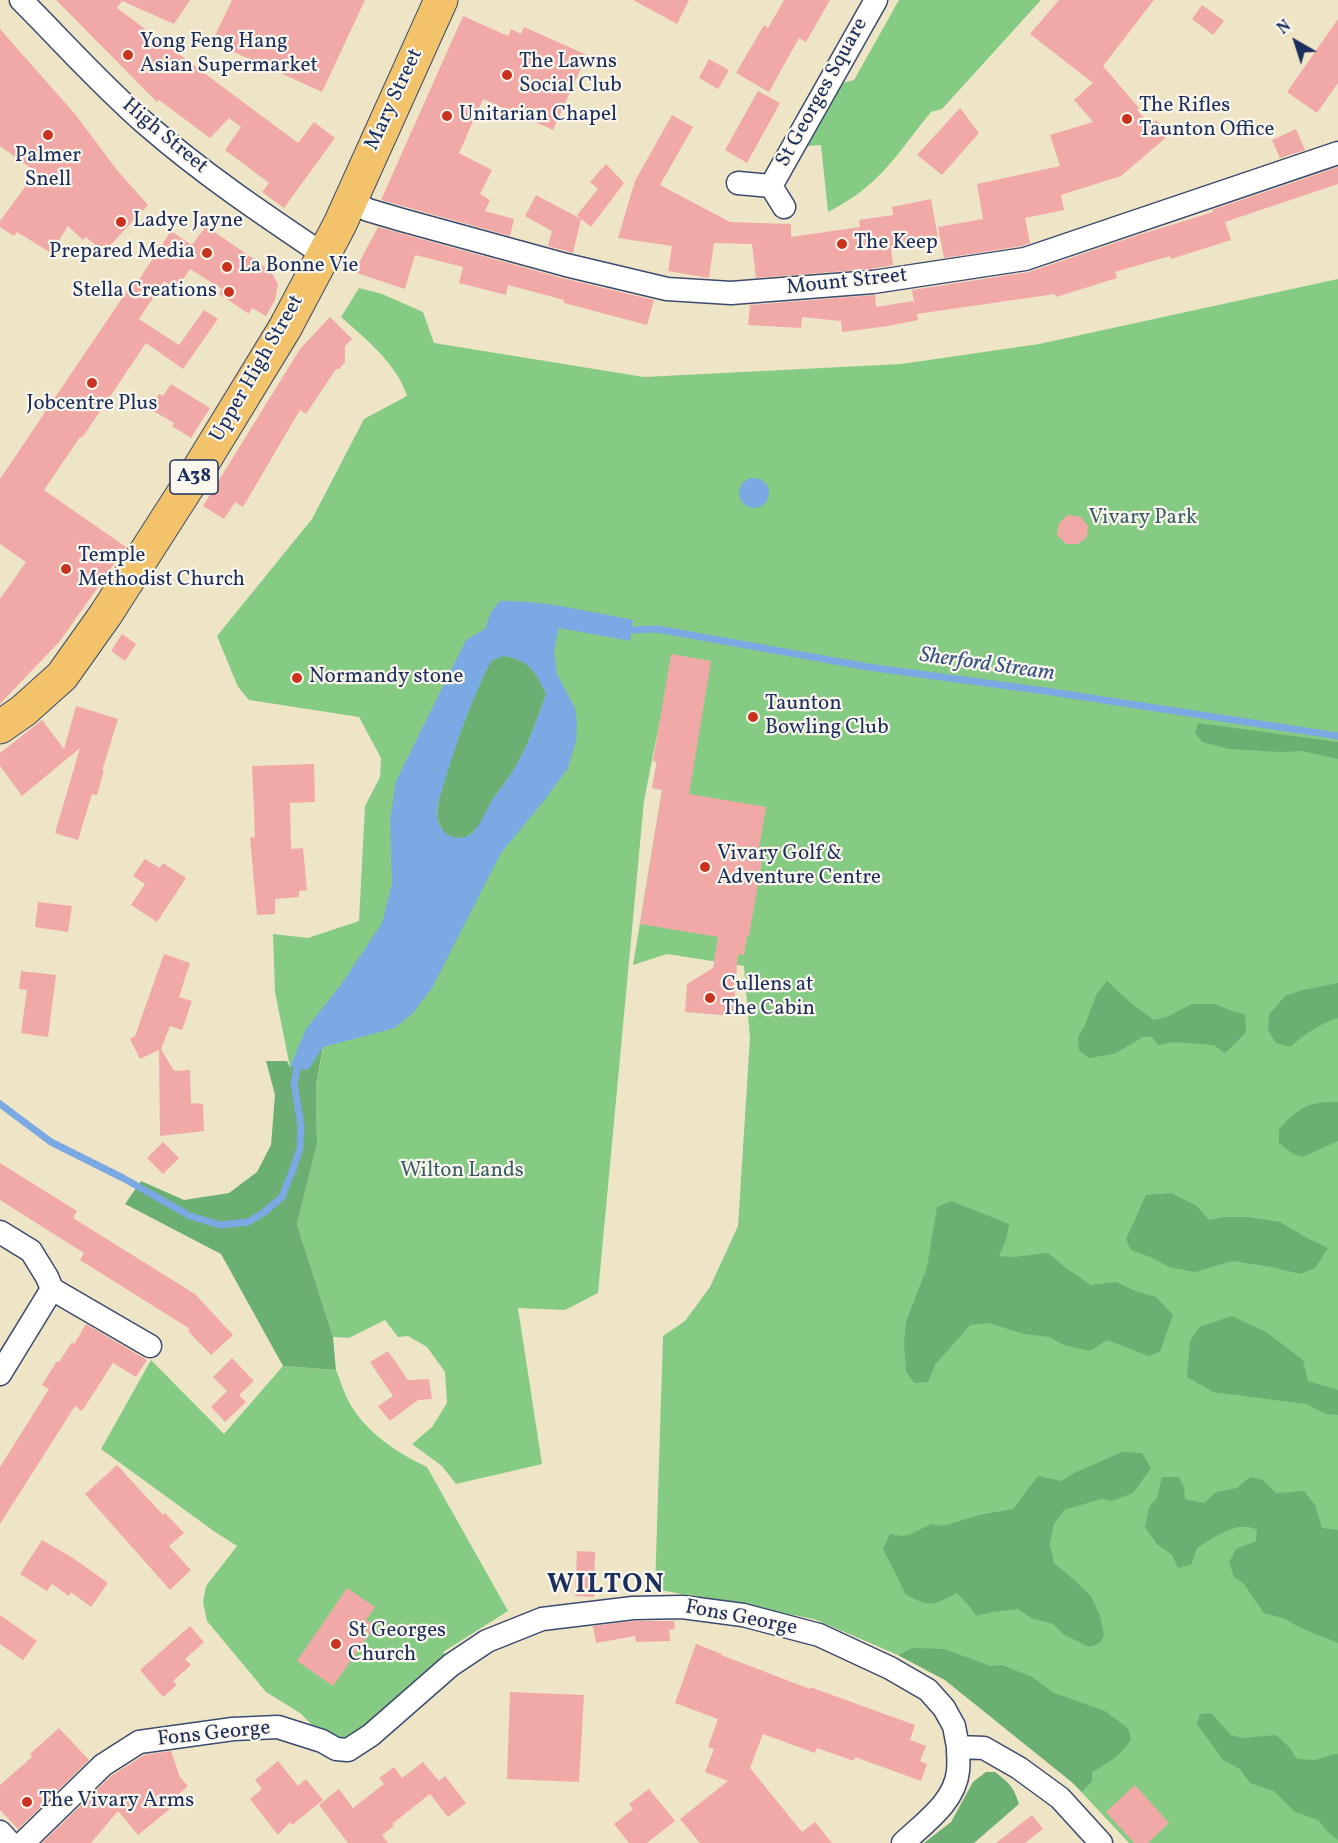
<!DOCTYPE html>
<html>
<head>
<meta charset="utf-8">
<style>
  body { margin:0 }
  #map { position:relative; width:1338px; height:1843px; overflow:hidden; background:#eee5c7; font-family:Vollkorn,serif }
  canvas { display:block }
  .north { position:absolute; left:1266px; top:12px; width:60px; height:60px; -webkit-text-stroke:4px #fbf7ec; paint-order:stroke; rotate:321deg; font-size:16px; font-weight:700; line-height:24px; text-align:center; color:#1b2f5e }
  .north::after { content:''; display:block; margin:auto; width:21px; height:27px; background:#1b2f5e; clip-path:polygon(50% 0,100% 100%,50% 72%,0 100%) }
</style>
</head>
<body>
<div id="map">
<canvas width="1338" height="1843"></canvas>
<div class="north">N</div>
</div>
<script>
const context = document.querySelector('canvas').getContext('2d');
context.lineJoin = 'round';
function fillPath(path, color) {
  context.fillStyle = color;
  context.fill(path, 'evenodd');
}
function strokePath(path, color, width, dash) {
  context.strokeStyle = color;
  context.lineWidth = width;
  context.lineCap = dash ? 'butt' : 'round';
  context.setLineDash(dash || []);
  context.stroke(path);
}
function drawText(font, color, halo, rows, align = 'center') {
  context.font = font + ' Vollkorn,serif';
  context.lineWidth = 4.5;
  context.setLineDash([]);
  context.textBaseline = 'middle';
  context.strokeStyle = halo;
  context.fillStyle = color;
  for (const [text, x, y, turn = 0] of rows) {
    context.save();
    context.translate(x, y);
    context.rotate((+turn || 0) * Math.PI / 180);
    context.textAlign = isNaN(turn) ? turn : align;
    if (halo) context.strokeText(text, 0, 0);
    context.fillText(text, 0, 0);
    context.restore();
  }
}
fillPath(new Path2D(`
  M899,0H1041L942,109L931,112C910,137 890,169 864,189C853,198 841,205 828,212L821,145L807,146L842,83L854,80Z
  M1338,279V1843H1129L1073,1783L945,1680L898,1655L814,1619L655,1589L663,1336L685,1321L710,1287L738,1226L750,1038L744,966L667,954L633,965L662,790L652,788L657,762L653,761L661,714L644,801L598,1293L565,1310L518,1308L542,1464L456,1484L442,1466L412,1444L432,1427L447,1403L445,1372L427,1347L408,1336L398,1337L385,1320L349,1338L333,1337L297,1224L317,1144L316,1085L323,1049L290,1067L275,992L273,934L308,938L359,921L365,806L380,777L381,758L359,717L249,700L238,687L217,636L312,519L364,419L407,396C397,364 366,339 341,317L359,288L382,294L423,312L434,343L644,377L901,364L1039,344Z
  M151,1360L224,1434L283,1366L336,1370C340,1379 342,1388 346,1396C361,1429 395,1452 427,1467L508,1611L443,1652L448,1657L353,1735L340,1739L317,1730L300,1713L266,1692L207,1621L203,1602L206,1586L237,1546L215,1532L101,1449Z`), '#86cb84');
fillPath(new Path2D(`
  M503,656C530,660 535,671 546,694L527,744L515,768L491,802L479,826L466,837L455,838L449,836L443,831L437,817L440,796L455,747L478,687L491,661Z
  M1198,723L1338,742V759L1302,751L1281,752L1229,749L1202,742L1195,733Z
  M1107,981L1132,1004L1154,1020L1169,1016L1192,1004H1215L1234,1012L1245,1014L1246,1032L1235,1044L1225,1053L1214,1045L1174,1042L1158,1045L1152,1037H1143L1114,1054L1089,1058L1079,1050L1078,1037L1085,1025L1096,995Z
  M1338,983V1018C1319,1024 1305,1034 1290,1047L1276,1043L1268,1030L1269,1015L1285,996L1303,990Z
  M323,1047L316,1085L317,1144L297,1224L333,1337L336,1370L283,1366L221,1254L125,1204L141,1181L184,1200L229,1193L257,1172L271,1145L275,1095L266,1061H287L290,1067Z
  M1338,1102V1141L1303,1157L1293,1154L1279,1143V1129C1298,1108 1309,1101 1338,1102Z
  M1171,1193L1197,1206L1209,1220L1223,1217H1248L1280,1222L1309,1239L1328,1248L1315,1268L1301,1274L1271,1267L1233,1261L1195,1272L1169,1267L1153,1258L1131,1250L1126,1239L1146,1195Z
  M951,1201L1009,1224L1006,1240L999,1256L1013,1257L1048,1253L1067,1269L1091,1285L1116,1282L1135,1291L1156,1297L1173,1315L1160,1352L1149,1356L1107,1340L1090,1351L1064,1345L1049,1337L1024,1334L989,1323L970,1325L935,1365L928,1382L914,1383L906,1371L904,1343L906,1322L927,1267L937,1207Z
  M1232,1316L1266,1332L1303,1360L1308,1381L1338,1390V1415L1326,1414L1306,1404L1213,1392L1187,1377L1190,1341L1199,1327Z
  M1122,1452L1142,1453L1151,1468L1133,1493L1112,1501L1101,1499L1064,1510L1054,1524L1050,1544L1054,1563L1072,1578L1091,1596L1100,1616L1104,1635L1100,1643L1089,1647L1063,1634L1053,1624L1031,1618L1018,1609L993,1612L976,1616L970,1607L957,1593C931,1606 931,1608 905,1594C899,1578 890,1564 883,1549L890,1534L902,1536L911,1534L931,1524L943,1526L979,1515L1013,1509L1038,1476L1061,1481L1074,1473Z
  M1162,1477H1179L1184,1487L1185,1499L1204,1503L1216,1492L1237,1488L1250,1477L1263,1480L1276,1493L1304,1491L1315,1505L1322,1528L1338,1530V1643L1301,1628L1285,1619L1264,1613L1244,1584L1234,1577L1229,1562L1236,1549L1256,1541L1257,1530C1238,1519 1213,1538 1197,1548L1191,1565L1178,1568L1172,1555L1157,1544L1145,1527L1149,1507L1157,1498Z
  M913,1648L944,1649L991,1666L1002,1665L1032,1677L1054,1693L1105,1711L1128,1728L1131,1739C1122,1755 1108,1763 1092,1772V1781L1082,1792L1073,1783L945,1680L898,1655Z
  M1211,1713L1231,1735L1242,1738L1276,1735L1288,1746L1297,1759L1315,1760L1334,1754H1338V1840L1328,1832L1318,1820L1295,1812L1274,1791L1250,1783L1240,1769L1223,1760L1197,1724L1200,1714Z
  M986,1772H995C1009,1783 1014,1787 1019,1804L974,1843H924L951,1822L973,1782Z`), '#6caf72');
fillPath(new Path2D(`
  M739 493a15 15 0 1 1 30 0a15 15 0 1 1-30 0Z
  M500,601C545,600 590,612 633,620L630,641L559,628L554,650L557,674L575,708L577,725L576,741L568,768L543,802L501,853L432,988L413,1013L395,1028L323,1047L308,1070L290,1067L306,1029L340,986L382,923L392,883L390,820L396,781L466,640L485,629L491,612ZM503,656C530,660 535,671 546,694C537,719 529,744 516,766C509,778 500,789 492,800C483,815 476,844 452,837C445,835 437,824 437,816C436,805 442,791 445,780C457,739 472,699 491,661Z`), '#7aa9e4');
strokePath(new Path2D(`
  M632,630L657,629L868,667L1045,691L1338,736
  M0,1104L51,1142L123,1178L190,1216L220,1225L248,1222L263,1213L282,1197L293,1169L300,1148L301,1126L294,1083L297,1070`), '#7aa9e4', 7);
fillPath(new Path2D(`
  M56,0H190L174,24L122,1L117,8L298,143L314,122L335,138L284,208L262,192L269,183L225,150L241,127L229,118L210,138L159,100L157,102Z
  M232,0H365L322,92L212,42Z
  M633,0H689L677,24Z
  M784,0H830L806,42L799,38L769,92L736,73L764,25L768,28Z
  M1059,0H1154L1103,66L1139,108L1137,110L1150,125L1156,120L1169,135L1121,176L1061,195L1064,210L1025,218L1030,243L1022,246L944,258L938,227L983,219L977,184L1060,166L1050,135L1093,122L1074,100L1093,83L1030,34Z
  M1202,5L1224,21L1213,35L1192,19Z
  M463,16L508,36L511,29L521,34L524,27L587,55L553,130L483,99L459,153L492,170L480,194L490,200L485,211L514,219L510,236L381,200Z
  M1338,19V83L1317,113L1287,92Z
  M0,29L75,114L117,170L148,205L104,252L86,237L83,240L68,226L51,253L17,232L14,236L0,227V221L36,172L0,146Z
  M709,59L729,70L718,89L699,78Z
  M758,91L780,103L747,163L725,150Z
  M960,108L979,133L942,175L917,155Z
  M672,115L693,127L660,185L730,222L791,224V237L860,227L859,220L893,215L892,207L931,199L938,238L891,247L893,265L871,269L756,278L752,244L714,243L709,278L668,271L672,246L618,238L635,181Z
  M1296,129L1305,150L1280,158L1272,140Z
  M606,164L624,183L591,227L581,219L573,253L548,246L552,231L525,216L536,195L581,219L577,215L598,189L590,182Z
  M1338,167V184L1225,222L1231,240L1171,259L1170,256L1115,272L1117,278L1056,297L1055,294L917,314L918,320L888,326L842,332L841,321L802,317L801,328L748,325L750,305L875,295L876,307L913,301L915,308L912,290L1029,272L1135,236L1213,212L1212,210Z
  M206,226L261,264L273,275L278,284L275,300L266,316L252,308L249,314L219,294L222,289L190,269L176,289L164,281L139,319L179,345L204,310L218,319L183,369L146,343L82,438L80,437L44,490L126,547L60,641L0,704V599L26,562L0,544V479L133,282L136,284L171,231L192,245Z
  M378,227L562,278L654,300L647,325L564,303V300L508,285L506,295L459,283L463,267L415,255L405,289L354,272Z
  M330,317L352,339L345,346V362L339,369H336L306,414L300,410L243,507L235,502L224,519L203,506L300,349Z
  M171,384L210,408L191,438L172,426L174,423L150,409L159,394L163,396Z
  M1068,515L1081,517L1088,526L1087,537L1078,544H1066L1057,535L1059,523Z
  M122,634L136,644L125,661L111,651Z
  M671,654L711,661L689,794L766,807L758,854L763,855L749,936H747L744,955L738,954L733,1016L685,1012L687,984L713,968L718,937L640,924L662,790L652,788L657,761H653Z
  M76,706L118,719L102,771H104L97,795L92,794L78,840L55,833L80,748L22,796L0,766V753L42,720L64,749Z
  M314,764L315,802L290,803L291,849L303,848L307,890L299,891V897L275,899V914L257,915L250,838L255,837L252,766Z
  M145,859L160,868L163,863L186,878L157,922L131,905L145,884L133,876Z
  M38,902L72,906L68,932L35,927Z
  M164,954L190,963L179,997L192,1001L182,1030L170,1026L161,1049L174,1071L190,1070L191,1103L203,1104L204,1131L160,1136L159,1050L140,1059L130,1039L135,1036Z
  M21,971L56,975L48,1037L21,1033L27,990L19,989Z
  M163,1142L179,1158L163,1174L147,1158Z
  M0,1163L77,1211L73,1218L195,1294L233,1335L211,1355L188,1331L190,1329L80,1260L84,1253L0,1200Z
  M86,1324L147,1360L136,1377L113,1363L82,1411L75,1406L0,1524V1467L49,1389L42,1385L57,1361L59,1362L72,1342L74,1344Z
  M388,1351L408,1380L429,1379L432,1399L418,1400L390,1421L378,1406L393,1396L370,1362Z
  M232,1358L254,1381L239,1395L246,1402L225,1422L211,1407L227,1391L213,1377Z
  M117,1465L163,1515L165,1513L184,1533L169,1546L191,1570L170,1590L85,1494Z
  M42,1540L73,1558L108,1583L91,1607L71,1592L69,1596L52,1584L47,1591L20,1574Z
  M577,1551L595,1552L594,1597L575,1596Z
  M347,1588L375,1607L366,1620L375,1626L333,1686L297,1661Z
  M0,1615L37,1641L23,1660L0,1644Z
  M634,1621H674L675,1629L669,1630L670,1641L636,1642L635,1636L596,1643L593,1626Z
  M190,1626L204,1642L185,1659L191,1665L173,1681L177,1685L163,1697L140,1670Z
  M696,1644L722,1654L721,1655L810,1689V1687L915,1725L910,1740L926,1746L920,1761L927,1764L921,1781L855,1757L854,1761L817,1748L815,1753L763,1734L750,1768L802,1832L815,1822L832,1843H700L680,1819L728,1781L705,1772L714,1749L708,1747L718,1719L675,1703Z
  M510,1692L584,1695L579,1782L507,1779Z
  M59,1728L89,1760L18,1829L0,1810V1785L32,1757L30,1754Z
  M171,1751L180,1777L188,1786L171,1801L175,1805L138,1835L118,1811L91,1843H42L111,1776L144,1755Z
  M278,1761L298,1786L306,1779L323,1800L292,1825L290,1822L278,1835L250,1799L262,1789L255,1780Z
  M423,1762L439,1781L445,1776L466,1803L448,1817L430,1794L392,1824L394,1826L382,1835L388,1843H348L319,1805L339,1789L353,1808L384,1784L379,1778L394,1767L402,1778Z
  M1135,1785L1169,1823L1148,1843H1134L1106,1812Z
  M649,1789L675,1821L647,1843H629L614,1824L633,1809L629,1804Z
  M1032,1815L1043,1829L1025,1843H996Z`), '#f1a9a7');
const street = new Path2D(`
  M21,0C63,42 102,86 147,125C202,173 263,214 324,255
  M738,183L771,186L784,207
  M771,186L876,0
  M350,200L368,210L402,220L566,265L667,289L731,293L873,282L1025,259L1338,153
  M0,1232L31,1251L47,1277L52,1289
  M0,1374L52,1289L150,1346
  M0,1832L10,1843
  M23,1843L103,1765L139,1742L233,1729L278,1727L322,1741L336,1749L348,1750L371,1735L451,1665L487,1641L542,1619L633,1608L682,1607L743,1615L819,1635L890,1668L928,1690L944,1708L954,1726L958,1747L984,1748L1019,1768L1060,1798L1101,1843
  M903,1843C924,1823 955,1802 958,1771C959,1763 958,1755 958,1747`);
const primary = new Path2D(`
  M0,727L23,711L62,676L106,614L197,472L285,328L340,224L441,0`);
strokePath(street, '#3b4a6e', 25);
strokePath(primary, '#3b4a6e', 35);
strokePath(street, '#fff', 22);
strokePath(primary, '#f2c36a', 33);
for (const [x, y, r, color] of [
  [128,55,6,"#c8321e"],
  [507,75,6,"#c8321e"],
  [447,116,6,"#c8321e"],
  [1127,119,6,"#c8321e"],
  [48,135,6,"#c8321e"],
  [121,222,6,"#c8321e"],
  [842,244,6,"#c8321e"],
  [207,253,6,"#c8321e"],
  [227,267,6,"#c8321e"],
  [229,292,6,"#c8321e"],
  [92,383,6,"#c8321e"],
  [66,569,6,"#c8321e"],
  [297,678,6,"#c8321e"],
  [753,717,6,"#c8321e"],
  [705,867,6,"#c8321e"],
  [710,998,6,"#c8321e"],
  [336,1644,6,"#c8321e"],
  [27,1802,6,"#c8321e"]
]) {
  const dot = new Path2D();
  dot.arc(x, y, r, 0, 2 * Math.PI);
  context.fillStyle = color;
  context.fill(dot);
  strokePath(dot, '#fbf7ec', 2);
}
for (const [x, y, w] of [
  [194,477,48]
]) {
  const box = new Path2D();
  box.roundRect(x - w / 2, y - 17, w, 34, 4.5);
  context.fillStyle = '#fbf7ec';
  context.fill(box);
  strokePath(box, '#1b2f5e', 1.5);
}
drawText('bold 20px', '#1b2f5e', null, [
  ["A38",194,477]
]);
drawText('21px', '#1b2f5e', '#fbf7ec', [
  ["Yong Feng Hang",140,43],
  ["Asian Supermarket",140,67],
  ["The Lawns",519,63],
  ["Social Club",519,87],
  ["The Rifles",1139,107],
  ["Taunton Office",1139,131],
  ["Unitarian Chapel",459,116],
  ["Palmer",48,157,"center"],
  ["Snell",48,181,"center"],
  ["Ladye Jayne",133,222],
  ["The Keep",854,244],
  ["Prepared Media",195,253,"right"],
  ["La Bonne Vie",239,267],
  ["Stella Creations",217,292,"right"],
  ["Jobcentre Plus",92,405,"center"],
  ["Temple",78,557],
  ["Methodist Church",78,581],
  ["Normandy stone",309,678],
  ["Taunton",765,705],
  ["Bowling Club",765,729],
  ["Vivary Golf &",717,855],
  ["Adventure Centre",717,879],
  ["Cullens at",722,986],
  ["The Cabin",722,1010],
  ["St Georges",348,1632],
  ["Church",348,1656],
  ["The Vivary Arms",39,1802]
], 'left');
drawText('21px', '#1b2f5e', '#fbf7ec', [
  ["St Georges Square",823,93,-61],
  ["Mary Street",395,100,-65],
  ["High Street",164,137,40],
  ["Mount Street",847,283,-6],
  ["Upper High Street",258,369,-60],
  ["Fons George",741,1619,11],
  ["Fons George",214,1735,-6]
]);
drawText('21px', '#3b5e69', '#fbf7ec', [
  ["Vivary Park",1143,519],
  ["Wilton Lands",462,1172]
]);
drawText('italic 22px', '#385486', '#fbf7ec', [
  ["Sherford Stream",987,666,8]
]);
context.letterSpacing = '1.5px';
drawText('bold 27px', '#1b2f5e', '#fbf7ec', [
  ["WILTON",606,1587]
]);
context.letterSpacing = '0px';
</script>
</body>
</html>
